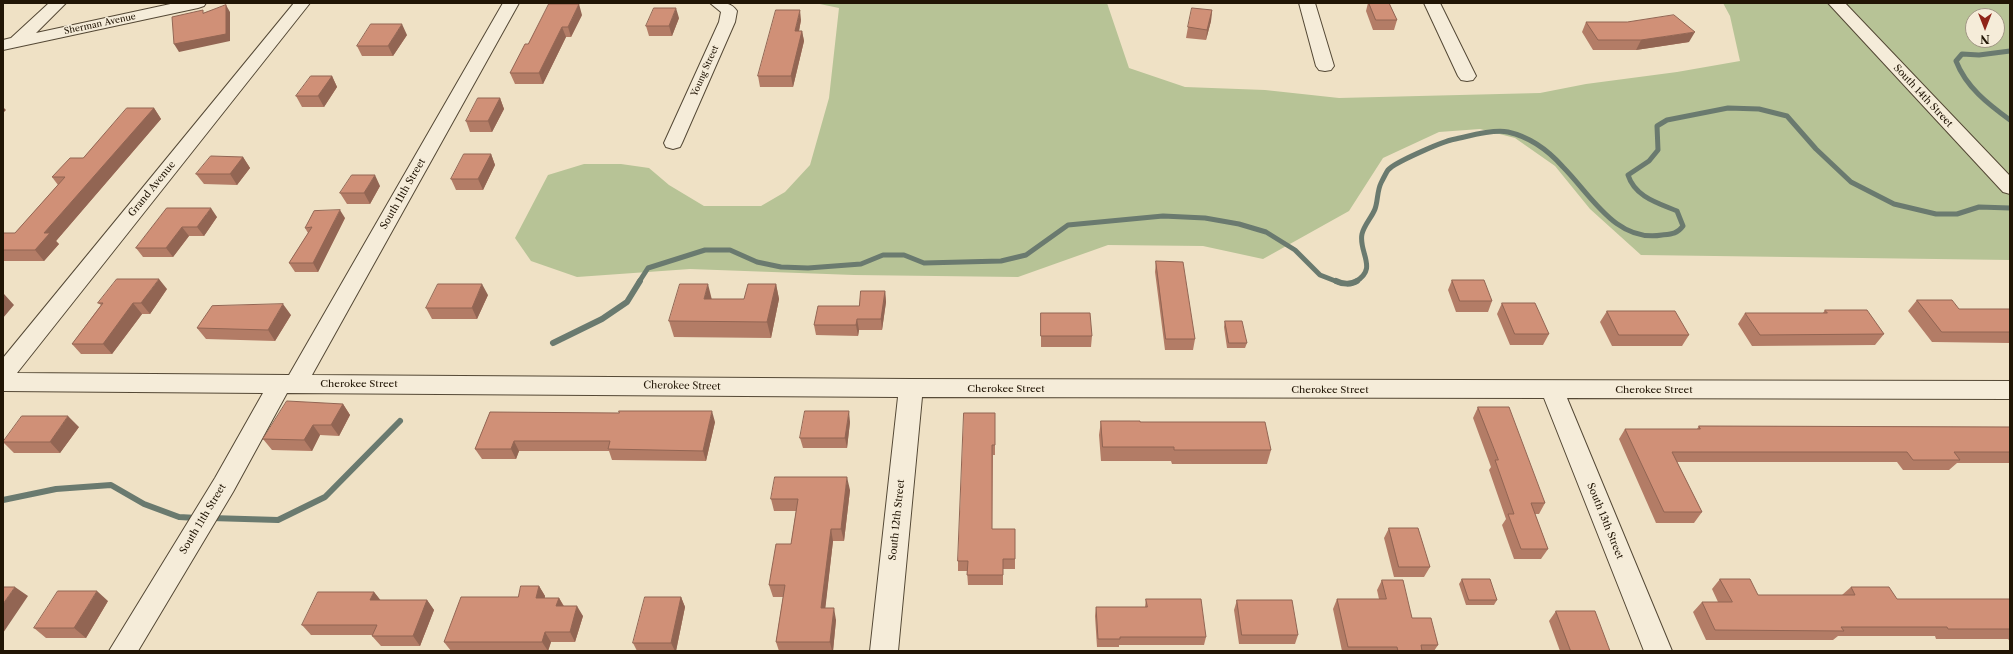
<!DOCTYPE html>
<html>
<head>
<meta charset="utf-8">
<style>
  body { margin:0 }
  #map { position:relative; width:2013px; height:654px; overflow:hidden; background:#efe1c5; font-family:"Libre Caslon Text",serif }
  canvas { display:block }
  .frame { position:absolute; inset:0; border:4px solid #211505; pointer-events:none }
  .north { position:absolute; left:1965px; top:8px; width:40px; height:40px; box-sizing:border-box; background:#f5ecd9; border:1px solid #a09684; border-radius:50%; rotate:180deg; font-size:11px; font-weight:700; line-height:16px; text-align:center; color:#211505 }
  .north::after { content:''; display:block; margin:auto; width:14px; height:18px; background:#8f2418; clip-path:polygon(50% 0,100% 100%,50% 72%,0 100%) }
</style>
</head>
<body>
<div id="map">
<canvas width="2013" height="654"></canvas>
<div class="frame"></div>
<div class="north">N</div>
</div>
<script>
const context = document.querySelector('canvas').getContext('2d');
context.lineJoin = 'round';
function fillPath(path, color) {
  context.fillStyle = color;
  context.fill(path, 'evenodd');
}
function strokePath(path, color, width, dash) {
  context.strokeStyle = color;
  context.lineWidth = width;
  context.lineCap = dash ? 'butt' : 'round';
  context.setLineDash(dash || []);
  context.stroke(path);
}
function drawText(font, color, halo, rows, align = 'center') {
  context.font = font + ' "Libre Caslon Text",serif';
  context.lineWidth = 3;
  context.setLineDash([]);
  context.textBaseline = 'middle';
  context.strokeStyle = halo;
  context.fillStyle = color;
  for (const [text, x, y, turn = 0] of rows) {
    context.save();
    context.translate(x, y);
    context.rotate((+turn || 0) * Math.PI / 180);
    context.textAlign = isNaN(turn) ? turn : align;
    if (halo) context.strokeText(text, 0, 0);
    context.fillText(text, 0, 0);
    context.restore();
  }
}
fillPath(new Path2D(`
  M815,3H1107L1129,68L1185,87L1265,90L1339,98L1540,93L1586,84L1677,72L1740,61L1730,16L1723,3H2010V260L1641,255L1590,209L1555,166L1515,138L1480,129L1439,132L1383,158L1349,211L1263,259L1203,246L1108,245L1018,277L854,275L690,269L577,277L531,261L515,238L548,175L584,164H621L649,168L669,185L704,206H761L785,192L810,165L829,98L839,8ZM1973,16H1997V40H1973Z`), '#b7c396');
strokePath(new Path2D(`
  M2010,51L1979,55L1962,54L1956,61C1966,87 1988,104 2010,120
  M639,282L648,268L705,250H730L757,262L781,267L808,268L861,264L883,255H904L924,263L1001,261L1026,255L1068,225L1163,216L1205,218L1239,224L1266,232L1295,250L1320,275L1338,282
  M1355,282C1379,269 1358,252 1362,234C1364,225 1372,217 1375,209C1378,201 1377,191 1381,183C1383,179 1386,173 1388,170C1395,162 1440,143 1451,140C1466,137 1492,129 1508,132C1530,137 1548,150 1563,167C1591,195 1616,243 1662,235C1672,234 1677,234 1683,226L1677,211C1658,203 1635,197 1628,175L1649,161L1658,150L1657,126L1667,120L1728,108L1759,109L1787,116L1816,149L1851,182L1894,204L1936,214H1957L1979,207L2010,208`), '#6a7a6f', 5);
strokePath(new Path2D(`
  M1336,281C1342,284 1351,285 1357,281
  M553,343L602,319L627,302L640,281
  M3,500L56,489L111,485L144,504L179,517L197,518
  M211,518L278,520L325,497L400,421`), '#6a7a6f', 6);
const minor = new Path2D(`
  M49,3H66L36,33L175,3H206L204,6L198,8L3,50V40L11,38Z
  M294,3H310L17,373L289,375L503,3H519L312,375L911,379L2010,381V399L1567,398L1672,651H1644L1544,398L922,397L898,651H870L898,397L287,393L233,492L138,651H109L215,478L263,393L3,391V358Z
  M710,3C721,3 730,1 737,11L735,22L682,143L680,147L673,149L666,147L664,143L719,22L721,12Z
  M1299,3H1315L1334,66L1331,70L1325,71L1319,70L1316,66Z
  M1424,3H1440L1476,76L1473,80L1467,81L1461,80L1458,76Z
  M1828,3H1845L2010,176V194L2003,192Z`);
strokePath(minor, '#544835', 2);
fillPath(minor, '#f5ecd9');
fillPath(new Path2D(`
  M1368,3H1389L1397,20L1394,30H1373L1366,11Z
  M1212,10L1211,21L1206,40L1186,38L1188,27Z
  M582,15L571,37H566L543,84H515L510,73L528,44Z
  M679,18L672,36H649L646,26Z
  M801,20L799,31H802L804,41L793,87H760L758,76Z
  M1586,22L1689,42L1636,50H1593L1582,32Z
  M407,35L393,56H362L357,46Z
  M332,76L337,87L324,107H302L296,96Z
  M500,98L504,109L492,132H470L466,121Z
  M154,108L161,119L56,241L59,244L44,261H3V233H15L58,185L52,177L83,158Z
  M491,154L495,165L483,190H456L451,179Z
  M243,157L250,168L237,185L204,184L196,174Z
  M380,186L370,204H347L340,193Z
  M167,208L217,217L204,236H189L173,257H143L136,248Z
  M345,218L318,272H295L289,263L308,233L305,228Z
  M1156,261L1195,339L1193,350H1165L1155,272Z
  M1452,280L1492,301L1488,312H1456L1448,290Z
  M776,284L779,299L771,338L674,337L669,321L712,299H744Z
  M167,289L150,314H142L112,354H81L72,344L101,305L98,303Z
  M885,291L886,302L882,330H859L858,336L816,335L814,325L859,306Z
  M488,295L477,319H432L426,308Z
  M1917,300L1959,309H2010V343L1932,342L1908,311Z
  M1502,303L1549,334L1543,345H1510L1497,314Z
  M1825,310L1884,334L1875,345L1752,346L1738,324L1745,313H1823Z
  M1607,311L1689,335L1682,346H1612L1600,322Z
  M1041,313L1092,336L1091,347H1041Z
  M291,315L275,341L206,339L197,328Z
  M1225,321L1247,343L1245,348H1227L1224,327Z
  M343,404L350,415L339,436L320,435L312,451L272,450L263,439Z
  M1478,407L1545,503L1539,514H1535L1548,549L1541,559H1514L1502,525L1506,519L1489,470L1491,467L1473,418Z
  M490,412L715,422L706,461L612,460L609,451H519L516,459H482L475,449Z
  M995,413V455H993L992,529H1015V569H1003V585H968L967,571H958V561Z
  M1101,421L1140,422L1271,450L1267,464H1172L1171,461H1101L1099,435Z
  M850,422L847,448H803L800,438Z
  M1699,426L2010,427V463H1957L1949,470H1903L1897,462H1677L1702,512L1694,523H1656L1619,439L1625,429H1697Z
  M79,427L60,453H14L3,442Z
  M850,490L844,541H833L825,608L836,620L833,651H779L776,642L783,597H773L769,585L791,544L796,511H774L771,499Z
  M1389,528L1430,567L1424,577H1394L1384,538Z
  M1462,579L1497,600L1494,605H1466L1459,584Z
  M1720,579L1758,595H1842L1851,587L1897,599H2010V641L2008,639H1936L1935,636H1838L1833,640H1706L1693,612L1702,602H1718L1712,589Z
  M1382,580L1412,618L1438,645L1434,651H1342L1333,609L1337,599H1379L1377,590Z
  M539,586L545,596V598H559L564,606L583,616L575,642H551L548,651H451L444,642L518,597Z
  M374,592L380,600H427L434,610L420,646H381L372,636L373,635H311L302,625Z
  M681,597L685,607L676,651H637L633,643Z
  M1146,599L1206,637L1204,645H1119V647H1097L1095,616L1096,607H1145Z
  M1237,600L1298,635L1295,644H1239L1234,610Z
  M108,601L86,638H46L34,628Z
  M1556,611L1610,651H1560L1549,621Z`), '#b37c66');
fillPath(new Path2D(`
  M579,4L582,15L571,37L568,27Z
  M226,5L230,12V41L179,52L174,44Z
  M676,8L679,18L672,36L669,26Z
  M800,10L801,20L797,41L795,31Z
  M1212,10L1211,21L1206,40L1207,30Z
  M402,24L407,35L393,56L388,46Z
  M562,27L566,37L543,84L539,73Z
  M802,31L804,41L793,87L791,76Z
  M1695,32L1689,42L1636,50L1641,40Z
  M332,76L337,87L324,107L318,96Z
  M500,98L504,109L492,132L488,121Z
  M3,107L6,110L3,113Z
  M154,108L161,119L56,241L59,244L44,261L35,250L44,233Z
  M491,154L495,165L483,190L478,179Z
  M243,157L250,168L237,185L230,174Z
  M375,175L380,186L370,204L364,193Z
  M211,208L217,217L204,236L197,227Z
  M340,210L345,218L318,272L313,263Z
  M182,227L189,236L173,257L166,248Z
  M159,279L167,289L150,314L141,303Z
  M482,284L488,295L477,319L472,308Z
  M708,284L712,300L704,299Z
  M776,284L779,299L771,338L767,322Z
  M885,291L886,302L882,330L881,319Z
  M4,294L14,305L3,318V295Z
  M133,303L142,314L112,354L103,344Z
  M283,304L291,315L275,341L268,330Z
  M857,319L859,330L858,336L856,325Z
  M343,404L350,415L339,436L331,425Z
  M712,411L715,422L706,461L703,451Z
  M849,411L850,422L847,448L845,438Z
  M68,416L79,427L60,453L50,442Z
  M313,425L320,435L312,451L304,440Z
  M514,441L519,451L516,459L511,449Z
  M847,477L850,490L844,541L841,529Z
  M831,529L833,541L824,620L821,608Z
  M539,586L545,596L542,607L536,598Z
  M15,587L28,596L3,633V604Z
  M97,591L108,601L86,638L74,628Z
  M374,592L382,602L370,600Z
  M681,597L685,607L676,651H675L671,643Z
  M559,598L564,607L556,606Z
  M427,600L434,610L420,646L413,636Z
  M577,606L583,616L575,642L570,632Z
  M834,608L836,620L833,651H832L830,642Z
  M545,632L551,642L548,651L542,642Z`), '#926553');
const building = new Path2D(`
  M1369,3H1389L1397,20H1376Z
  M549,4H579L568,27H562L539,73H510L525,44H528Z
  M226,5V34L174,44L172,17L203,10V13Z
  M654,8H676L669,26H646Z
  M1192,8L1212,10L1207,30L1188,27Z
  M776,10H800L795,31H802L791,76H758Z
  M1674,15L1695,32L1641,40H1598L1586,22H1627Z
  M371,24H402L388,46H357Z
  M311,76H332L318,96H296Z
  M478,98H500L488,121H466Z
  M127,108H154L44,233H50L35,250H3V233H15L65,177H52L70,158H83Z
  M464,154H491L478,179H451Z
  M211,156L243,157L230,174H196Z
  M352,175H375L364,193H340Z
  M167,208H211L197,227H182L166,248H136Z
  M340,210L313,263H289L312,227L305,228L314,211Z
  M1156,261L1183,262L1195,339H1166Z
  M117,279H159L141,303H133L103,344H72L103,303H98Z
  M1452,280H1484L1492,301H1460Z
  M438,284H482L472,308H426Z
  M680,284H708L704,299H744L748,284H776L767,322L669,321Z
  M861,291H885L881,319H857L856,325H814L818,306H859Z
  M1917,300H1952L1959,309H2010V332H1942Z
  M1502,303H1535L1549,334H1515Z
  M283,304L268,330L197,328L212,306Z
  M1825,310H1867L1884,334L1760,335L1745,313H1827Z
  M1607,311H1675L1689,335H1619Z
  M1041,313H1090L1092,336H1041Z
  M1225,321H1242L1247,343H1229Z
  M287,401L343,404L331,425H313L304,440L263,439Z
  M1478,407H1509L1545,503H1531L1548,549H1521L1508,514H1514L1495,460H1498Z
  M619,411H712L703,451L608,449L610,441H514L511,449H475L490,412L619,413Z
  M805,411H849L845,438H800Z
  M964,413H995V445H992V529H1015V559H1003V575H967L968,561H958Z
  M22,416H68L50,442H3Z
  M1101,421H1140V422H1265L1271,450H1174V447H1103Z
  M1699,426L2010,427V452H1954L1960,460H1913L1907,452H1672L1702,512H1664L1625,429H1700Z
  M775,477H847L841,529H831L821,608H834L830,642H776L785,585H769L776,544H791L798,499H771Z
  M1389,528H1418L1430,567H1399Z
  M1462,579H1490L1497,600H1469Z
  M1720,579H1750L1758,595H1855L1851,587H1889L1897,599H2010V629H1948L1947,627H1841L1844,631L1715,630L1702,602H1732Z
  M1382,580H1403L1412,618H1431L1438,645H1421L1422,651H1398L1397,647H1348L1337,599H1386Z
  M521,586H539L536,598H559L556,606H577L570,632H545L542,642H444L461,597H518Z
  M3,587H15L3,604Z
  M58,591H97L74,628H34Z
  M318,592H374L370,600H427L413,636H372L377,625H302Z
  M645,597H681L671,643H633Z
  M1146,599H1201L1206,637H1120V639H1098L1096,607H1147Z
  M1237,600H1292L1298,635H1242Z
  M1556,611H1595L1610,651H1571Z`);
fillPath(building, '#d09077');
strokePath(building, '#926553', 1);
drawText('9px', '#211505', '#f5ecd9', [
  ["Sherman Avenue",100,24,-12],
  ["Young Street",705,71,-66]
]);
drawText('10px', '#211505', '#f5ecd9', [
  ["South 14th Street",1923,96,47],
  ["Grand Avenue",152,189,-51],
  ["South 11th Street",403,194,-60],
  ["Cherokee Street",359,384],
  ["Cherokee Street",682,386,1],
  ["Cherokee Street",1006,389],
  ["Cherokee Street",1330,390],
  ["Cherokee Street",1654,390],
  ["South 11th Street",203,519,-59],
  ["South 12th Street",897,520,-84],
  ["South 13th Street",1605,521,68]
]);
</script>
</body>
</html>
